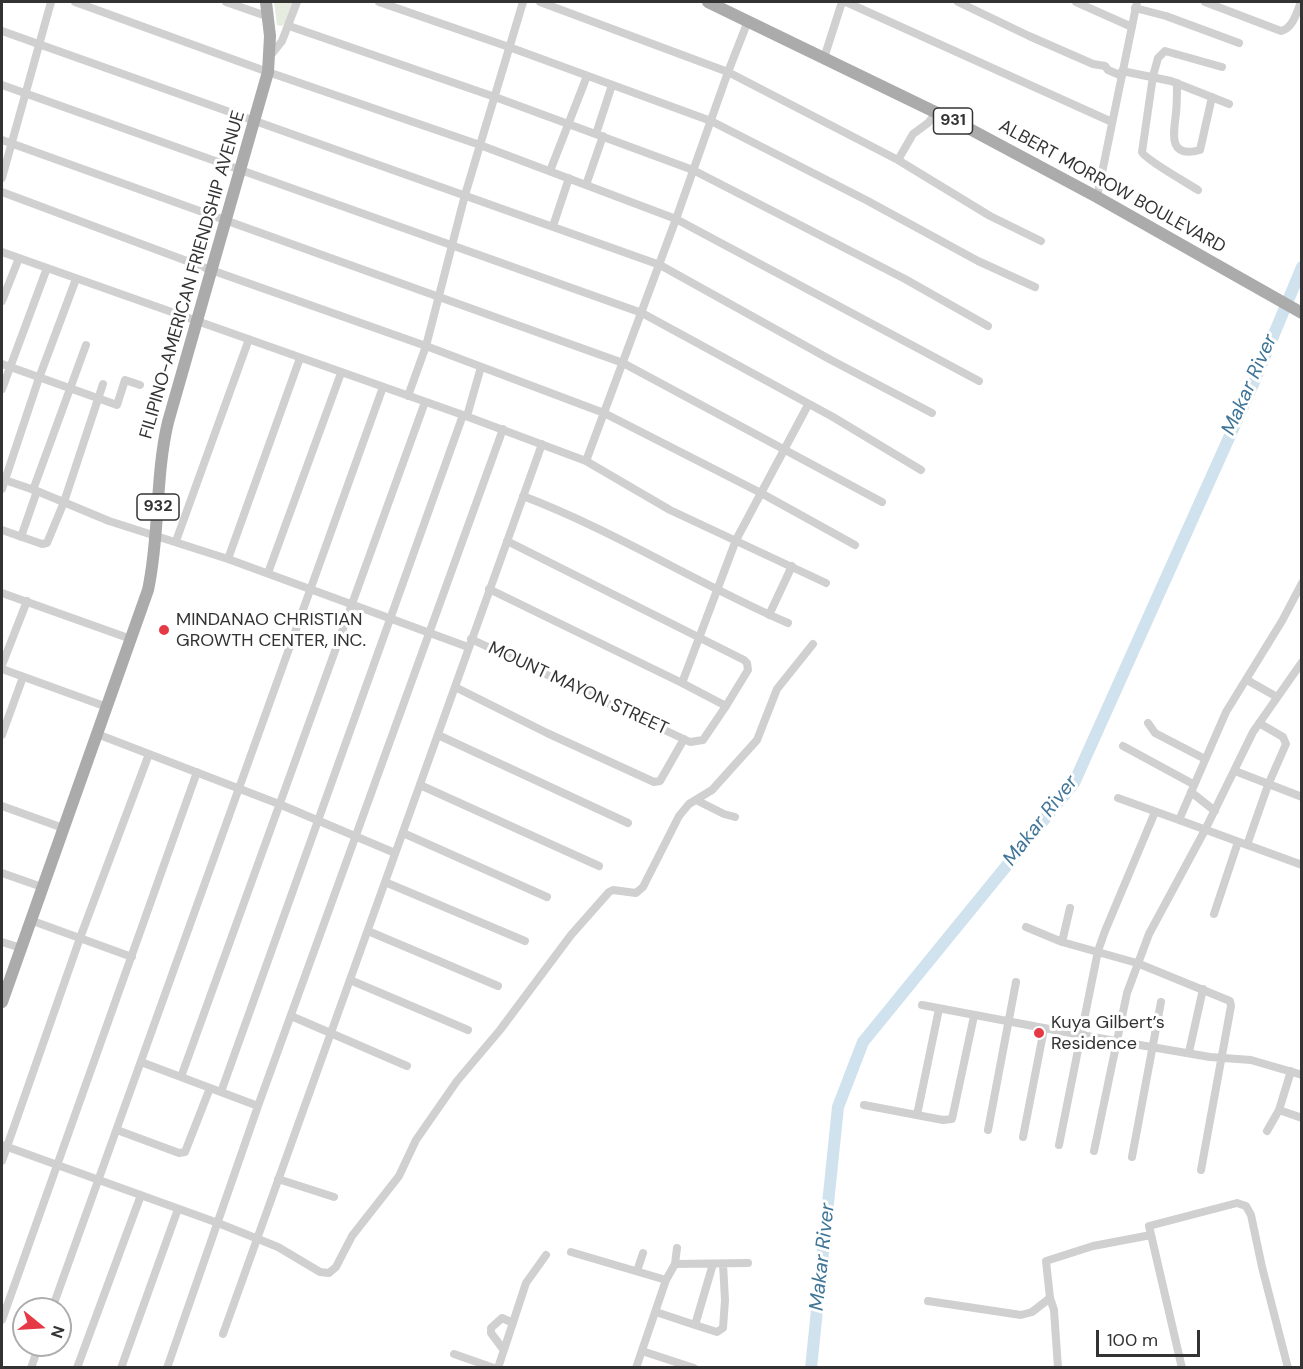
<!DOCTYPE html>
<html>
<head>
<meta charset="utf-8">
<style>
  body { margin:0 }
  #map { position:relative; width:1303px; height:1369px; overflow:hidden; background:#fff; font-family:"DM Sans",sans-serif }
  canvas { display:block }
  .frame { position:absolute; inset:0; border:3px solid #333; pointer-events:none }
  .north { position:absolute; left:12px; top:1297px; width:60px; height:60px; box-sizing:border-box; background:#fff; border:2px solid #adadad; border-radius:50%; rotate:108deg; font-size:16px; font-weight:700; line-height:24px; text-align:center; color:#333 }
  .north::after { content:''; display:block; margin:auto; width:21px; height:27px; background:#e63946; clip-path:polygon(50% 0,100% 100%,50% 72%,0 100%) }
  .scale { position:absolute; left:1096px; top:1330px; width:104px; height:27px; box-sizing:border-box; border:3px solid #333; border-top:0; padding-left:8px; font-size:18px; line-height:21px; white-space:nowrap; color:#333; -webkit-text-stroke:4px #fff; paint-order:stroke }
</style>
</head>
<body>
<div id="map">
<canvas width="1303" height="1369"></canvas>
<div class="frame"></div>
<div class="north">N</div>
<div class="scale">100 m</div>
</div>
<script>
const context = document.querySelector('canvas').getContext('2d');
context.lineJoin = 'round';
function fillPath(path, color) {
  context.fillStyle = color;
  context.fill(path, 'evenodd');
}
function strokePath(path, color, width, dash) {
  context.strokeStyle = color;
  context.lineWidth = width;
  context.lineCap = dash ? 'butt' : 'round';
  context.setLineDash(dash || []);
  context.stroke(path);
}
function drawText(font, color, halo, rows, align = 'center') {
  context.font = font + ' "DM Sans",sans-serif';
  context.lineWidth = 6;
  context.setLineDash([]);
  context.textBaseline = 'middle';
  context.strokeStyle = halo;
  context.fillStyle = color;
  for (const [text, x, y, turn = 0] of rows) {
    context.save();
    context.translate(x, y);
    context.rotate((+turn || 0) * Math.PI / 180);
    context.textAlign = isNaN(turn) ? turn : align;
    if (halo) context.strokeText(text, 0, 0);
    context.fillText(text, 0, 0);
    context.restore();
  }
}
fillPath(new Path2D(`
  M274,2H294L286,23L282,26L277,25Z`), '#e6ecdf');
strokePath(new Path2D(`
  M811,1368L838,1107L863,1042L1074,783L1254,382L1302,267`), '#cfe2ee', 12);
strokePath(new Path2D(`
  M75,2L268,72L480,145L676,219L979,381
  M226,2L269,17
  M379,2L509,47L711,121L866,200L978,261L1035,287
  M540,2L728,72L898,160L990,216L1041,241
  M846,2L1112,122
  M958,2L1029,36L1093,64L1105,66L1108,70L1122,76
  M1076,2L1132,27
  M1205,2L1281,31C1293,28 1297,12 1301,2
  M1135,8L1166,16L1239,43
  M289,26L495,97L693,170L905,279L988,326
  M2,31L660,265L831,360L932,413
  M271,55L282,41L297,2
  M824,58L842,2
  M1122,71L1171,81L1229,104
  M1177,83C1177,93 1177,103 1176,113C1174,132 1167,159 1200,150L1212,97
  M2,85L642,313L833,417L921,470
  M596,134L612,85
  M2,140L623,363L882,502
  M898,160L913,134L928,123L936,113
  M550,171L587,76
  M2,178L51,2
  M586,185L603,136
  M1198,190C1187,183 1145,159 1142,152L1153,76L1158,58L1165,51L1222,67
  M2,192L211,270L426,346L604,413L761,493L855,545
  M1097,197L1137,2
  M553,226L569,178
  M2,252L463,415L586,461L670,510L826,583
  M2,301L19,258
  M2,364L117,405L125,380L140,385
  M2,389L47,268
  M408,396L426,346L465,195L523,2
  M467,416L481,367
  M586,461L676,219L728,72L748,21
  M2,479L37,491L109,521L228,559L468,647
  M2,489L39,378L76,279
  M33,490L86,345
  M523,496C615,531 698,584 788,623
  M2,530L42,544L47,543L64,502L103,384
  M21,537L37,491
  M176,541L249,339
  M507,541L744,660L747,663L748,670L726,706
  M228,559L300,358
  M268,573L341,373
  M1302,583L1282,621L1226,712L1179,820L1302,865
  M2,593L131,639
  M769,615L792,566
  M471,639L690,742L703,740L726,706L682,683L489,589
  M2,665L27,601
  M2,669L107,707
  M1247,680L1277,697
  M682,683L736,540L808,405
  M455,687L547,733L654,782L660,781L684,739
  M1148,723L1155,733L1205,759
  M97,734L279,804L395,853
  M2,735L23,677
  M438,735L628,823
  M1123,746L1193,784
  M1235,771L1302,797
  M420,785L599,866
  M1191,792L1215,811
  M1118,798L1179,820
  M696,800L724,814L735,817
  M2,806L63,828
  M403,833L547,897
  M1247,845L1268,785L1286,744L1283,737L1259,723
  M2,873L42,887
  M385,882L525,941
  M1214,914L1238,842
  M30,920L132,957
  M1026,927L1062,942L1137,963L1230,1001L1231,1006L1201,1170
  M368,931L498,986
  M2,942L21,948
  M1062,942L1070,908
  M350,980L468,1030
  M922,1005L1081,1035L1098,951L1105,931L1155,812
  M291,1016L407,1066
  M1189,1052L1203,989
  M141,1062L258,1106
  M1291,1071L1279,1110L1302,1118
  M181,1077L425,402
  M221,1092L463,415
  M864,1105L943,1120L952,1119L974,1016
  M917,1115L939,1009
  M117,1130L179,1153L185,1152L210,1088
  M988,1130L1016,982
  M1267,1131L1279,1110
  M1023,1137L1044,1029
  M2,1145L218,1223L278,1247L320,1272L329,1273L336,1267L352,1236L399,1176L416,1140L457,1081L500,1030L571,935L609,892L613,890L636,893L643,887L679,816L689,804L712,790L757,740L777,689L813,644
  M1059,1145L1081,1035L1210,1057L1251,1060L1302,1075
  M1094,1151L1127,993L1149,934L1205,830L1253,732L1302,662
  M1132,1157L1161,1002
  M2,1161L80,938L149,754
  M278,1179L334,1197
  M571,1252L666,1280
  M675,1264L748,1263
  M637,1271L643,1253
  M928,1301L1021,1315L1032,1312L1050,1298
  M52,1309L383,387
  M656,1312L695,1325L713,1264
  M2,1320L197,772
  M695,1325L717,1332L723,1328L725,1300L723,1264
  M223,1334L542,444
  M503,1349L491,1333V1328L502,1318L513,1323
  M642,1351L694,1368
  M454,1354L494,1368
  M31,1368L39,1345
  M77,1368L141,1195
  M121,1368L178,1209
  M167,1368L258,1106L503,429
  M498,1368L526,1283L546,1255
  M636,1368L666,1280L675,1264L677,1248
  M1058,1368L1054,1310L1050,1298L1046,1261L1093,1246L1151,1235
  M1182,1368L1149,1226L1237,1203L1246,1206L1251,1215L1262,1267L1288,1368`), '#d0d0d0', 8);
strokePath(new Path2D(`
  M708,2L966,127L1097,197L1302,313
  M2,1002L148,590C160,535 155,477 168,422L268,72L270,36L266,2`), '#ababab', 12);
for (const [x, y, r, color] of [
  [164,630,6,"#e63946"],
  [1039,1033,6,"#e63946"]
]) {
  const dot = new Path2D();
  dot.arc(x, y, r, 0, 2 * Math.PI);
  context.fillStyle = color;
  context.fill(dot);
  strokePath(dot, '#fff', 2);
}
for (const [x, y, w] of [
  [953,121,39],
  [158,507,42]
]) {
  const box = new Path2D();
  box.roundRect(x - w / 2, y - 13, w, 26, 4.5);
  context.fillStyle = '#fff';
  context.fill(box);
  strokePath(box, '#333', 1.5);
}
drawText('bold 16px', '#333', null, [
  ["931",953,121],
  ["932",158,507]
]);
drawText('18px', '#333', '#fff', [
  ["ALBERT MORROW BOULEVARD",1112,187,29],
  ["FILIPINO-AMERICAN FRIENDSHIP AVENUE",193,275,-74],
  ["MOUNT MAYON STREET",578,689,25]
]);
drawText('18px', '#333', '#fff', [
  ["MINDANAO CHRISTIAN",176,620],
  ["GROWTH CENTER, INC.",176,641],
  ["Kuya Gilbert’s",1051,1023],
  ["Residence",1051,1044]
], 'left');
drawText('italic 20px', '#3f7597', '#fff', [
  ["Makar River",1250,385,-66],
  ["Makar River",1041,821,-52],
  ["Makar River",823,1257,-84]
]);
</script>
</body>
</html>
